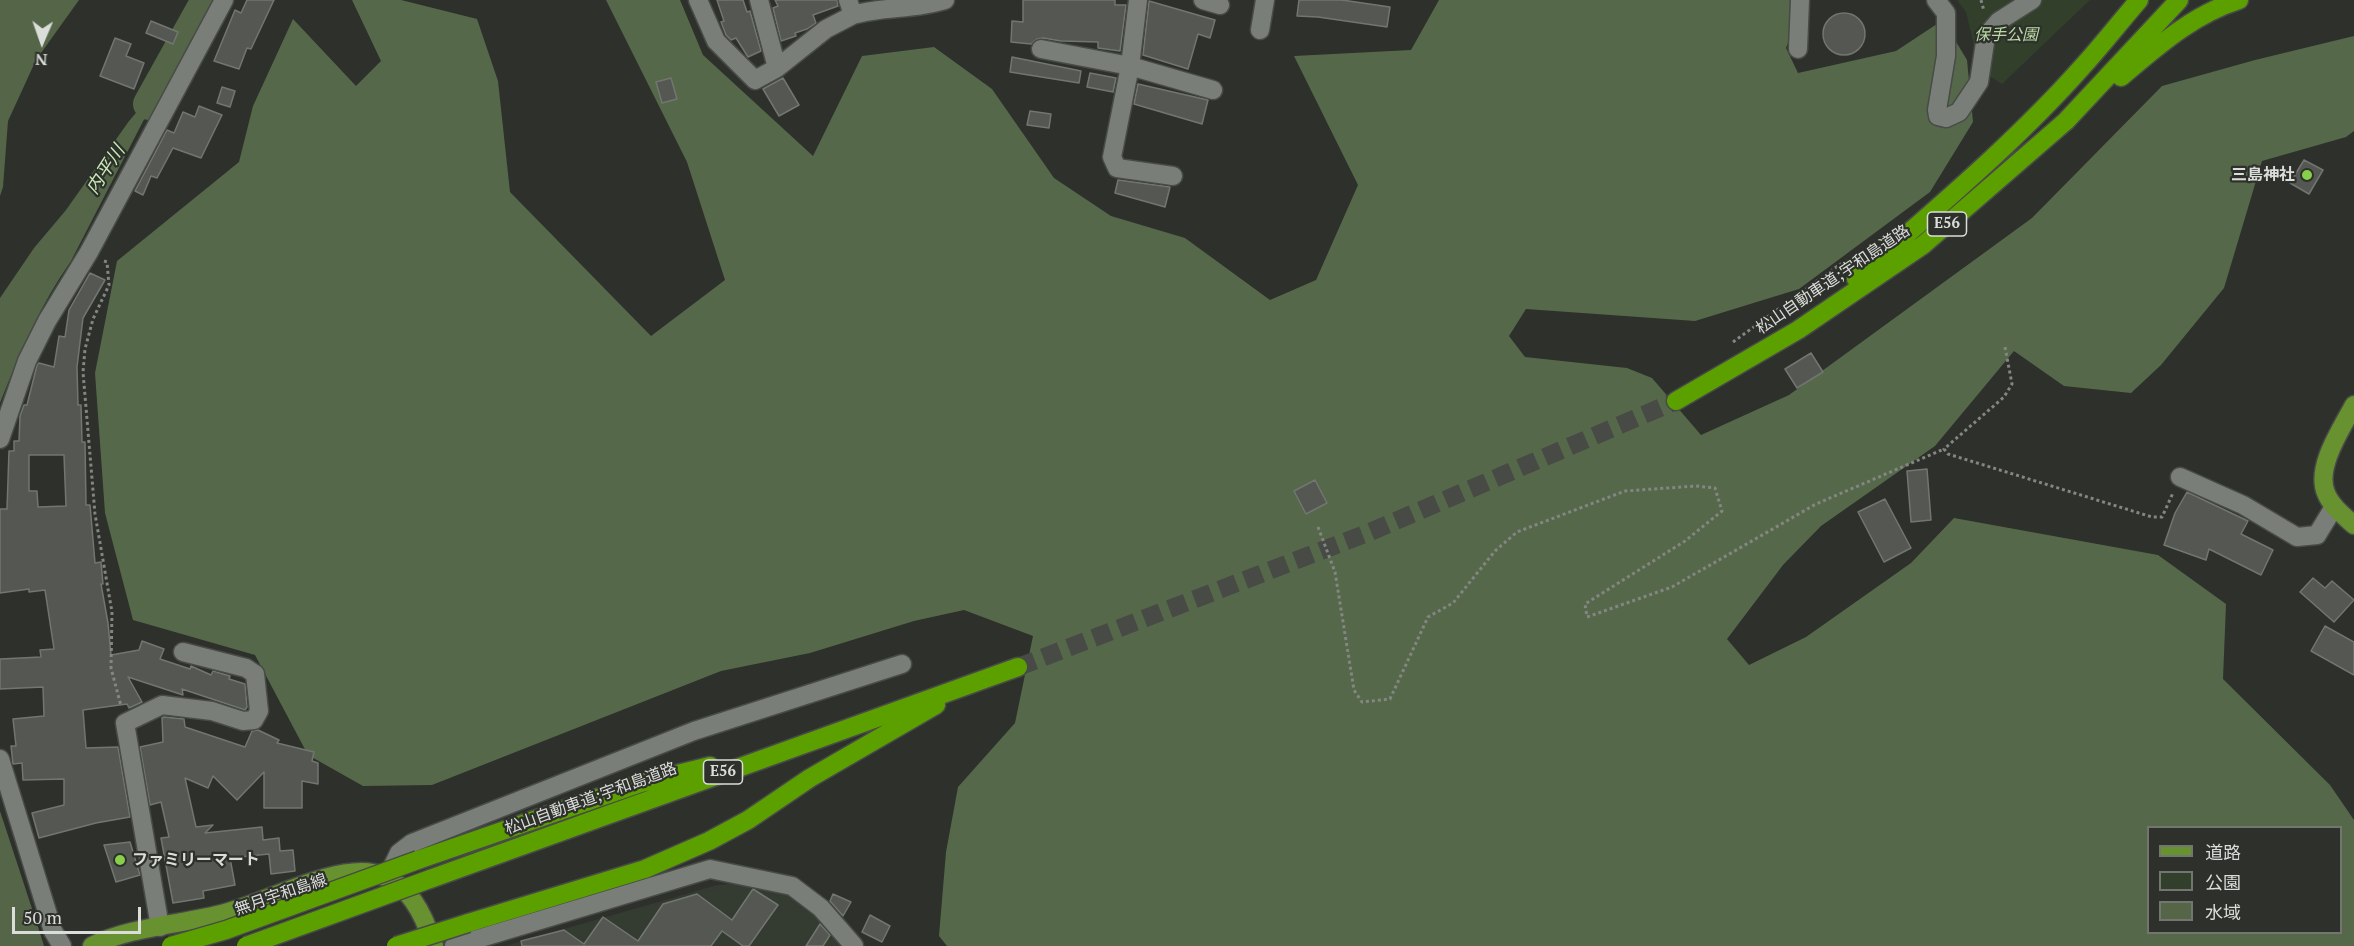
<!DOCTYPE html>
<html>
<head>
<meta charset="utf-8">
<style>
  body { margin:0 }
  #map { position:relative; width:2354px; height:946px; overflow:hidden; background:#2d302b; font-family:"PT Serif","Noto Sans JP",serif }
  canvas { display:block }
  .legend { position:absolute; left:2147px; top:826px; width:195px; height:108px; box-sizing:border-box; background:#2d302b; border:2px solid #737571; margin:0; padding:8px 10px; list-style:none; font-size:18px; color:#dbddda }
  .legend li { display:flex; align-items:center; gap:12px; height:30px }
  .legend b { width:30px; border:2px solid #737571 }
  .north { position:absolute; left:12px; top:12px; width:60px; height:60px; -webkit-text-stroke:4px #2d302b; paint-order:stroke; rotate:182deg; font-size:16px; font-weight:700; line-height:24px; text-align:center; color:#dbddda }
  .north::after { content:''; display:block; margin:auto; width:21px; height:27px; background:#dbddda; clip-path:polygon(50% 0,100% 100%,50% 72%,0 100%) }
  .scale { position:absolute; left:12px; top:907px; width:129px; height:27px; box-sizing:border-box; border:3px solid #dbddda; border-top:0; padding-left:8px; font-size:18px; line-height:21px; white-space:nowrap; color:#dbddda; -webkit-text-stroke:4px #2d302b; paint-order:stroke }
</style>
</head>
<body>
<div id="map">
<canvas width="2354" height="946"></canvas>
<ul class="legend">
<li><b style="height:8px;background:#689230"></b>道路</li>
<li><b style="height:16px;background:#323f2a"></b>公園</li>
<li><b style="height:16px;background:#546548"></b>水域</li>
</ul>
<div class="north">N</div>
<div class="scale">50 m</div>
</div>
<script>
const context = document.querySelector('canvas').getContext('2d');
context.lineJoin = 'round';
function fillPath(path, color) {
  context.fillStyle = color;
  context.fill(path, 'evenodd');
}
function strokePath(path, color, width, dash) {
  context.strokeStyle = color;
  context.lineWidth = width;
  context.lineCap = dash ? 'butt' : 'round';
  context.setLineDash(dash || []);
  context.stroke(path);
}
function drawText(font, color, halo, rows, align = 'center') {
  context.font = font + ' "PT Serif","Noto Sans JP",serif';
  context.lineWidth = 4.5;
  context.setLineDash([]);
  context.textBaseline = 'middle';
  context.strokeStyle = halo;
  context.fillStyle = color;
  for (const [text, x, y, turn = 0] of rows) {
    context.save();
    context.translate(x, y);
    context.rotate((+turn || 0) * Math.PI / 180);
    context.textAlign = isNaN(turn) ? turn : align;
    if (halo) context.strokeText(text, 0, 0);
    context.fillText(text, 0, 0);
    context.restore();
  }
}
fillPath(new Path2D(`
  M744,883L785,892L820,915L844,946H505L717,885Z`), '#343b30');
fillPath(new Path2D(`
  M1957,0H2090L2002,84L1980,70L1966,12Z`), '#323f2a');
fillPath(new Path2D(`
  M352,0H401L477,19L498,81L510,192L651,336L725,280L687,162L606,0H680L703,55L813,156L862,56L934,47L992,89L1054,178L1111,216L1185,238L1270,300L1316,280L1358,185L1294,56L1411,50L1439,0H1805L1786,48L1798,73L1896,51L1943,20L1967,60L1973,122L1930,192L1799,289L1695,321L1526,309L1509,336L1525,357L1627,368L1652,378L1701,435L1789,395L2032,218L2162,86L2255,60L2354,36V131L2346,137L2262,161L2224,288L2161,365L2131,393L2064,386L2014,351L1935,446L1821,526L1783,565L1727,639L1749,665L1806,637L1911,563L1954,518L2158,555L2226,604L2223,679L2330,785L2354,820V946H947L939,936L946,852L958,787L1015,723L1033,636L964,610L914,621L810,653L721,671L432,785L363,786L308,755L255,655L133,620L105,513L95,373L117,261L239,162L253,106L293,19L356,86L381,61ZM2148,828H2340V932H2148Z`), '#56684a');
fillPath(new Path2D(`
  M0,0H79L36,60L8,121L3,187L0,196Z
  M186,42L193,46L152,104L71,261C40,305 20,353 0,403V298L34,248L66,210L129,121L153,93Z
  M0,811L40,933L44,946H0Z`), '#546548');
strokePath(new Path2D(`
  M149,104L207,0`), '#546548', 32);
const building = new Path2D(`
  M247,0H274L251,49L247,48L239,69L214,61L235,10L241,13Z
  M717,0H743L747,12L750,11L761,51L748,57L736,38L731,40L726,35L721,22L724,21Z
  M775,0H837L838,6L813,15L816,23L807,29L795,33L796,36L781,41L773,8L778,6Z
  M1023,0H1115V5H1126L1120,51L1098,48V42L1061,41L1043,38L1037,39L1031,44L1011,42L1012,21L1023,22Z
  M1299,0H1342L1390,7L1387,27L1318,17L1297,16Z
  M1149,1L1215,20L1210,38L1198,34L1188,69L1143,55Z
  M1823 34a21 21 0 1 1 42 0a21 21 0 1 1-42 0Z
  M151,21L178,32L173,44L146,33Z
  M115,38L131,44L126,56L144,63L134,89L100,76Z
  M1012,57L1081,71L1079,83L1010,72Z
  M1090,73L1116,78L1113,92L1087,87Z
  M671,78L677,99L662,103L656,82Z
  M783,78L799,105L779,116L763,89Z
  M1138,84L1208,100L1202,124L1134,104Z
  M222,87L235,91L230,107L217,103Z
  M199,106L222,115L201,158L173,148L157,178L151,176L143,195L135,191L167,130L174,133L183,112L195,117Z
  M1030,111L1051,114L1049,128L1027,125Z
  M2304,160L2323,170L2309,194L2290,183Z
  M1118,180L1170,187L1165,207L1115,193Z
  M90,273L105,280L83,318L77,367L78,405H81L82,442H85L86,505H90L95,563L101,562L103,584H101L108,623L111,655L139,650L142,641L164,649L160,659L190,669L191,666L211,675L213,671L230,676L229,679L245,684L247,707L245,710L182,689L183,695L128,677L142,702L129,708L127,704L83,710L86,748L118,747L130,817L96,823L39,838L32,813L64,805V779L23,780L22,763L13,764L11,746H16L13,719L44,716L43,687L0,689V659L41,657L40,650L54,649L45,590L29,592V589L0,593V509H7L9,451H14V441H19L20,416L24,405H27L37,365L39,363L54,367L59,336L65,337L69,310ZM29,455H64L66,506L38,507L37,491H29Z
  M1811,353L1823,372L1797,388L1785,369Z
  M1927,469L1931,520L1911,522L1907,471Z
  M1315,480L1327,503L1306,514L1294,491Z
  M2187,492L2248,521L2241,534L2273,550L2261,575L2209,549L2206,560L2164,545L2175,513Z
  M1885,499L1911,548L1884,562L1858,512Z
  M2313,578L2325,588L2332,581L2354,600L2334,622L2300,592Z
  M2325,626L2354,642V675L2311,651Z
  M164,717L184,719L185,727L245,747L252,731L258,730L279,740L277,743L314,752L312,761L318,763V784L302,781V808H264V772L237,800L213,776L208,788L185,778L196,827L213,825L205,833L262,827L263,840L279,838L280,851L293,850L295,871L271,874L269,854L230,858L235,885L203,891L204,898L173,903L161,838L169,837L161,802L150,805L140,747L163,742L162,718Z
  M130,842L140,875L116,882L104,845Z
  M753,889L778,905L749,946H743L722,931L711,946H522L521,941L564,930L584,944L603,917L638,941L663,904L697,894L732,920Z
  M833,894L851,902L843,916L830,901Z
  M870,915L890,926L882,942L862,932Z
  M820,924L830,935L823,946H806Z`);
fillPath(building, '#555852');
strokePath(building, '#727670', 1.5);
strokePath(new Path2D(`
  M1018,667L1370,532L1676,401`), '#474a45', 18, [18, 9]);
const minor = new Path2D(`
  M698,0L716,41L755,80L777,68L759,0
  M1138,0L1130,66L1112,157L1117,168L1173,176
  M1203,0L1220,5
  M1936,0L1946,13V56L1937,110L1938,116L1946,118L1959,112L1979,82L1986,36L1999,21L2032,0
  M853,15C883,6 915,10 945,0
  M1260,30L1265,0
  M1041,49L1130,66L1213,90
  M1798,49L1800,0
  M777,68L826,29L853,15L848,0
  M0,439L27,361L47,321L89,252L224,0
  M2180,477L2243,505L2297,537L2317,535L2334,507
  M0,759L53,931L62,946
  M387,878L399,853L412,843L694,731L902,664
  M160,927L125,723L162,705L212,711L243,721L254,720L259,711L255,674L246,668L183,652
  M454,946L710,869L792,886L821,908L854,946`);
const major = new Path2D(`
  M2354,405C2342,428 2315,467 2326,493C2331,506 2344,516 2354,525
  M92,946C128,927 185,924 225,913C264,903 334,865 373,873C409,881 424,915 434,946`);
const highway = new Path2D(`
  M2121,77C2158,46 2192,15 2239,0
  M1856,279C1933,211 2014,144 2083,66C2102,45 2120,22 2139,0
  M1676,401L1798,330L1923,245L2066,121L2179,0
  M418,860L641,783L710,766
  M430,879L1018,667
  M468,923L645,869L709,841L748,820L810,778L936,705`);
strokePath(minor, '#484b47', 21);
strokePath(major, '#484b47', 21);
strokePath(highway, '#484b47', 21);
strokePath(new Path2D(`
  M1981,0L1984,11
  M104,261L107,262L109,285L93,319L85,349L83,372L95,514L112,612L111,668L121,706
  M1733,342L1839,265L1851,259
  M2005,347L2012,384L2004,397L1944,449L1948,454L2152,517H2162L2173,493
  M1318,527L1335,572L1354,690L1362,702L1390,699L1428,617L1453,603L1495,551L1517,532L1625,491L1696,486L1715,488L1722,511L1685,541L1585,604L1587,617L1672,587L1816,504L1944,449`), '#838682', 3, [3, 3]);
strokePath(minor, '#7a7e78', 18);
strokePath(major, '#689230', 18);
strokePath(highway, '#5ca000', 18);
const highwayBridge = new Path2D(`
  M171,946L226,930L418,860
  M246,946L430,879
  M396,946L468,923`);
strokePath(highwayBridge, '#484b47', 21, []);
strokePath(highwayBridge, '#5ca000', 18);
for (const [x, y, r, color] of [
  [2307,175,6,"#88cf4a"],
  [120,860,6,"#88cf4a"]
]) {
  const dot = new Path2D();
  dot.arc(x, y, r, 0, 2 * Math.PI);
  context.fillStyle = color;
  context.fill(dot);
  strokePath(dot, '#2d302b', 2);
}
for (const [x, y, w] of [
  [1947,224,39],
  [723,772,39]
]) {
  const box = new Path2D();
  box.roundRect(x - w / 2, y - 12, w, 24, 4.5);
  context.fillStyle = '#2d302b';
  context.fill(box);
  strokePath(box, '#dbddda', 1.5);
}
drawText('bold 15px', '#dbddda', null, [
  ["E56",1947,224],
  ["E56",723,772]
]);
drawText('italic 16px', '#badaa4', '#2d302b', [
  ["保手公園",2006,35]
]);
drawText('bold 16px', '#dbddda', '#2d302b', [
  ["三島神社",2295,175],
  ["ファミリーマート",132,860,"left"]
], 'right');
drawText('16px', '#dbddda', '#2d302b', [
  ["松山自動車道;宇和島道路",1833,280,-34],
  ["松山自動車道;宇和島道路",591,799,-20],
  ["無月宇和島線",281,895,-19]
]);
drawText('italic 18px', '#cbecb6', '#2d302b', [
  ["内平川",106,170,-57]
]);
</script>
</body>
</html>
